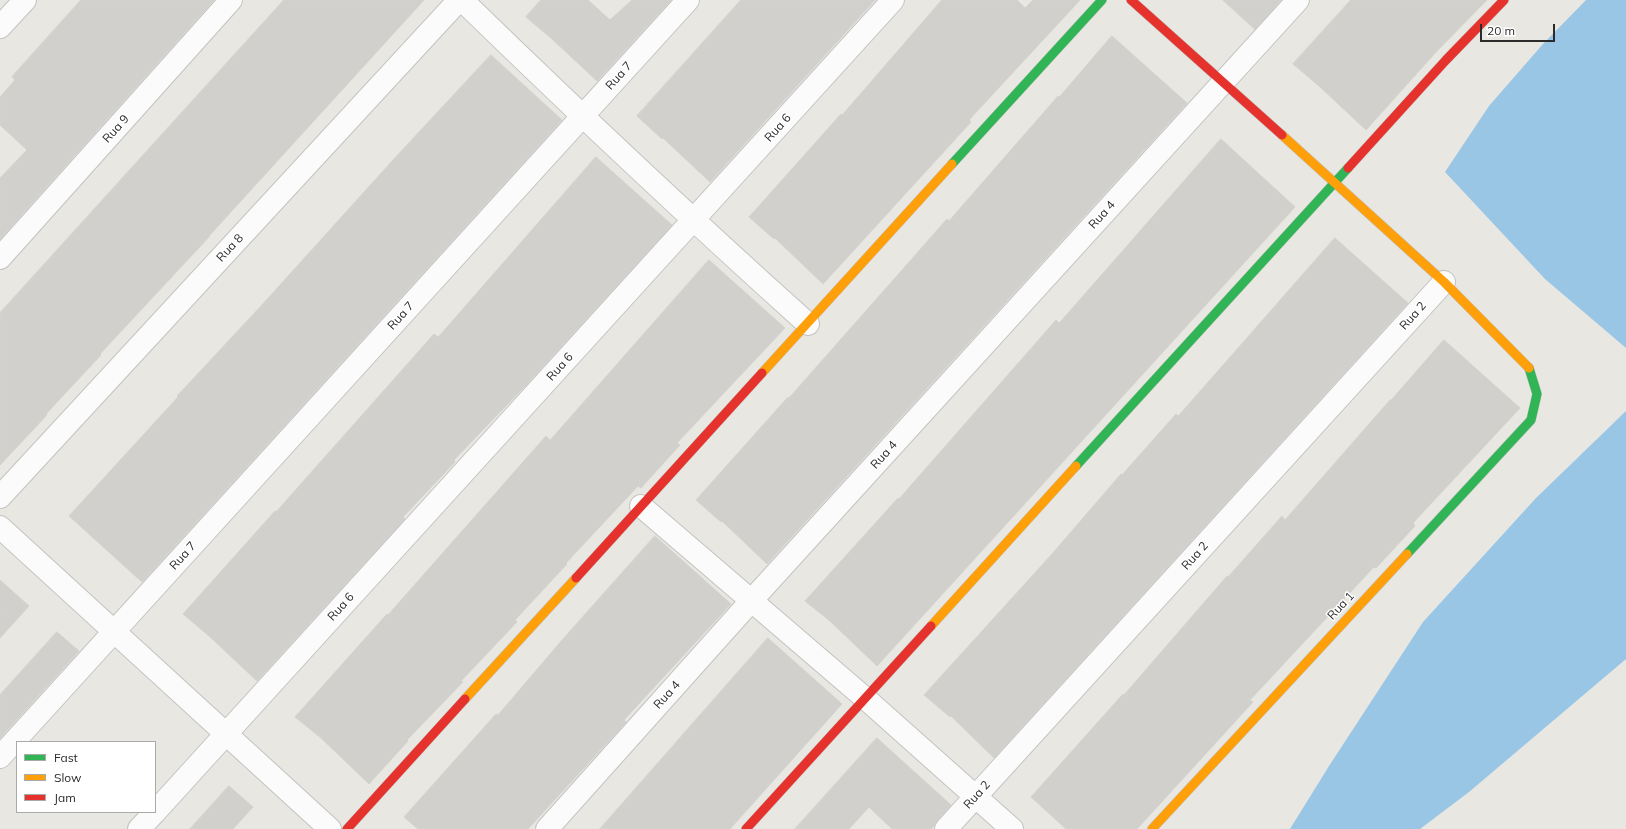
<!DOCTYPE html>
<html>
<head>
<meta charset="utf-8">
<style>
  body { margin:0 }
  #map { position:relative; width:1626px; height:829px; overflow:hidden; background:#e8e7e2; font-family:Mulish,sans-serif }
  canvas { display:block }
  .legend { position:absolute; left:16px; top:741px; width:140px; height:72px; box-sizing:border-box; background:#fff; border:1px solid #aaa; margin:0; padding:5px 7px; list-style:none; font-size:12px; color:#2b2b2b }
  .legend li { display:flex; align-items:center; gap:8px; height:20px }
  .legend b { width:20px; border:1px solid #aaa }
  .scale { position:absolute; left:1480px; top:24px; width:75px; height:18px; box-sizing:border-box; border:2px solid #2b2b2b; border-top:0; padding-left:5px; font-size:12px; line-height:14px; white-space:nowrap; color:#2b2b2b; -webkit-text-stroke:3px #fff; paint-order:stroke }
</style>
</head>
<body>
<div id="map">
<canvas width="1626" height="829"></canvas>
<ul class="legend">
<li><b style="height:5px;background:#30b455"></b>Fast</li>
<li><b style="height:5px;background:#ff9f0a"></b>Slow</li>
<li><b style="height:5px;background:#e5322d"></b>Jam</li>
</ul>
<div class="scale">20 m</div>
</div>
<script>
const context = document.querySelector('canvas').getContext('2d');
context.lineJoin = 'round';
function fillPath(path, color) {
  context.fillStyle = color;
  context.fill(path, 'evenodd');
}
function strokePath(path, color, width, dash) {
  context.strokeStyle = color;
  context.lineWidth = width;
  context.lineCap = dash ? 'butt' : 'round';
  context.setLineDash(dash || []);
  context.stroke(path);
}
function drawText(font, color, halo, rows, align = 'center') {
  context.font = font + ' Mulish,sans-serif';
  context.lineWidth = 3;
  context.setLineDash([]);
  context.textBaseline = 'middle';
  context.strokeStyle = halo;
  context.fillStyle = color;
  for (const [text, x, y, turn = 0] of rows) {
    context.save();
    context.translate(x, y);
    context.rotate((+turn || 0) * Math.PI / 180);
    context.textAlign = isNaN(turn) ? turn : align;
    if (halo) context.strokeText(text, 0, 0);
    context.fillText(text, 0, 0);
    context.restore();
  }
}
fillPath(new Path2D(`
  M1586,0H1626V348L1545,279L1445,172L1489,106L1543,44Z
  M1626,411V659L1469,792L1420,829H1290L1329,766L1423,622L1536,498Z`), '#9ac6e5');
const building = new Path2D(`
  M81,0H214L0,239V178L27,150L0,125V97L15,80L12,77Z
  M284,0H424L209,236V237L100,354L101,355L46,414L47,415L0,465V313Z
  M541,0H588L610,20L632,0H671L597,81L552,39L526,17Z
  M741,0H875L710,182L663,138L662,139L637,116Z
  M942,0H1017L1025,8L1033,0H1080L969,120L971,122L823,284L775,238L774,239L749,217L841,114L842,115Z
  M1223,0H1281L1255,29Z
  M1351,0H1487L1437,51L1366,130L1319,86L1293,64Z
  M1112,36L1187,103L767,564L722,521L721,522L696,500L788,397L789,398L947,219L949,221L1058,96L1059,97Z
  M491,55L562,120L142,582L69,516L178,397L177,396L261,306L393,160Z
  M1221,139L1295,207L877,666L831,622L805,601L898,498L899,499L1056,320L1059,323Z
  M596,157L672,225L527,384L454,460L455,462L403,517L405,519L257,681L209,636L183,614L275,511L276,512L434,334L438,337Z
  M1335,238L1408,303L994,758L951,716L950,717L924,695L1052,554L1121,474L1122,475L1176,414L1178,416Z
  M709,260L785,328L677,443L680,445L641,488L638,486L566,563L567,564L515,620L517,622L461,681L463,682L407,740L408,741L369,784L321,738L295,717L387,614L388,615L546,436L550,440Z
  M1444,340L1520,408L1413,523L1415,526L1376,568L1374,567L1250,700L1253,702L1137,829H1066L1031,797L1123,694L1124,695L1227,576L1228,577L1282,516L1285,520L1390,400H1391Z
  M655,536L731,604L624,720L626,722L528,829H418L404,817L496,714L498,715L563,639Z
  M0,580L29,606L0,638Z
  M57,632L79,651L0,738V695Z
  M768,638L842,704L730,829H600Z
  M877,738L951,805L937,821L934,826L931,829H892L869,807L849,829H795Z
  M229,786L253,807L233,829H190Z`);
fillPath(building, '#d1d0cc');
strokePath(building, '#d3d2ce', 1);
const street = new Path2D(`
  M462,0C575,110 690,218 808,324
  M0,27L25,0
  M0,258L231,0
  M0,497L459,0
  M641,506L866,699L1012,829
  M0,527L330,829
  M0,757L688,0
  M155,812L893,0
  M139,829L155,812
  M547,829L751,601L1298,0
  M946,829L1444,282`);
const fast = new Path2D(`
  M952,164L1102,0
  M1076,466L1348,168
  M1407,554L1531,420L1537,394L1529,368`);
const slow = new Path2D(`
  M1282,135L1444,282L1529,368
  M762,373L952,164
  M931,626L1076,466
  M465,699L576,578
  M1152,829L1407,554`);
const jam = new Path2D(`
  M1131,0L1282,135
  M1348,168L1446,60L1504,0
  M576,578L762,373
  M347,829L465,699
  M746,829L931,626`);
strokePath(street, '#c2c2c1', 24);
strokePath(fast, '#c2c2c1', 10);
strokePath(slow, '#c2c2c1', 10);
strokePath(jam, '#c2c2c1', 10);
strokePath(street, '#fcfbfb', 22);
strokePath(fast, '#30b455', 9);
strokePath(slow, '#ff9f0a', 9);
strokePath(jam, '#e5322d', 9);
drawText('12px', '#2b2b2b', '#fff', [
  ["Rua 7",619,76,-48],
  ["Rua 6",778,128,-48],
  ["Rua 9",116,129,-48],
  ["Rua 4",1102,215,-48],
  ["Rua 8",230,248,-47],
  ["Rua 7",401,316,-48],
  ["Rua 2",1413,316,-48],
  ["Rua 6",560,367,-48],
  ["Rua 4",884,455,-48],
  ["Rua 7",183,556,-48],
  ["Rua 2",1195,556,-48],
  ["Rua 1",1341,606,-47],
  ["Rua 6",341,607,-48],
  ["Rua 4",667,695,-48],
  ["Rua 2",977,795,-48]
]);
</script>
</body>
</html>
